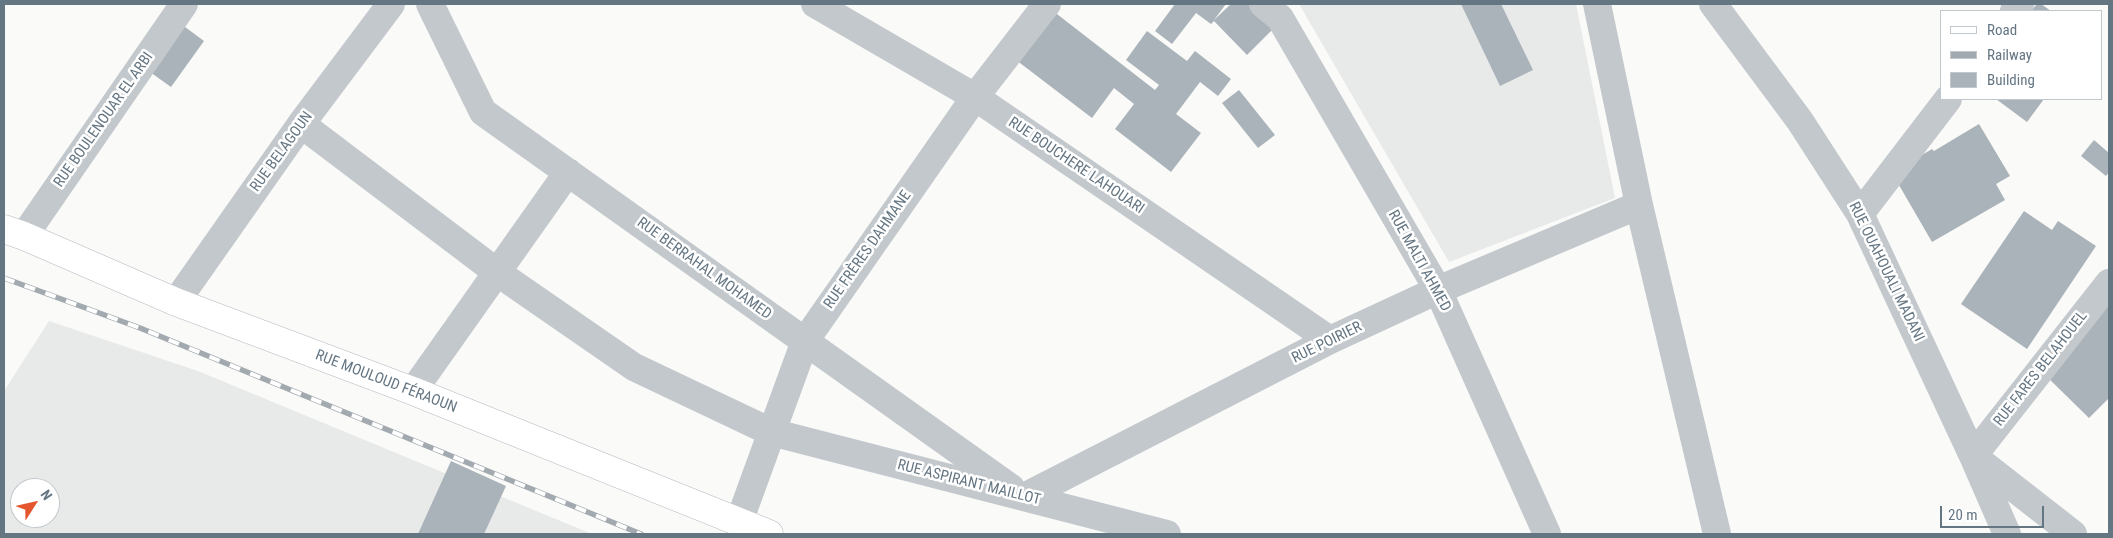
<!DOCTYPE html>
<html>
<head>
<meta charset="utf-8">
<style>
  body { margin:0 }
  #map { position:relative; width:2113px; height:538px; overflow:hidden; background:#fafaf8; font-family:"Roboto Condensed",sans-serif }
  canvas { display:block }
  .frame { position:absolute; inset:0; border:5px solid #657683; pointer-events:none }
  .legend { position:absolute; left:1940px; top:10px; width:162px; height:90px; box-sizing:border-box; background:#fff; border:1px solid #c1c8cd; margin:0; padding:6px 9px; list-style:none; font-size:15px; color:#657683 }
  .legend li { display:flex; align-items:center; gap:10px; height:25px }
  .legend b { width:25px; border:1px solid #c1c8cd }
  .north { position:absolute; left:10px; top:478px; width:50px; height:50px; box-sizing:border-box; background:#fff; border:1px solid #c1c8cd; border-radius:50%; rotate:55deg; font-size:14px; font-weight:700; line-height:20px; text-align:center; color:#657683 }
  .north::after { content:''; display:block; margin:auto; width:18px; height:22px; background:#e4572e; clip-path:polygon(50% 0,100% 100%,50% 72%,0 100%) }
  .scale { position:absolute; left:1940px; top:506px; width:104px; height:22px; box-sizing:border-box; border:2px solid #657683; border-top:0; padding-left:6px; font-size:15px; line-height:18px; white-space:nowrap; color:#657683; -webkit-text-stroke:4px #fff; paint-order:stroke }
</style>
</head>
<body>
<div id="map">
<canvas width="2113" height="538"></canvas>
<div class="frame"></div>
<ul class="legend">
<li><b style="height:6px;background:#fff"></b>Road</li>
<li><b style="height:6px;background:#a2aab0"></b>Railway</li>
<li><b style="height:14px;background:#aab3b9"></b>Building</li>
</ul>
<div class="north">N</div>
<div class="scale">20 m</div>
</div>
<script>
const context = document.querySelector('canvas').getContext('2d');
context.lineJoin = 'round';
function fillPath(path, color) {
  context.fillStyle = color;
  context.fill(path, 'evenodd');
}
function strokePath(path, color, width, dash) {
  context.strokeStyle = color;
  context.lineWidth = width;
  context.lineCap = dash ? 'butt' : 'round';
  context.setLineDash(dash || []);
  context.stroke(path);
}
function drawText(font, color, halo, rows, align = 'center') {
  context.font = font + ' "Roboto Condensed",sans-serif';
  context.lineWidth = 5;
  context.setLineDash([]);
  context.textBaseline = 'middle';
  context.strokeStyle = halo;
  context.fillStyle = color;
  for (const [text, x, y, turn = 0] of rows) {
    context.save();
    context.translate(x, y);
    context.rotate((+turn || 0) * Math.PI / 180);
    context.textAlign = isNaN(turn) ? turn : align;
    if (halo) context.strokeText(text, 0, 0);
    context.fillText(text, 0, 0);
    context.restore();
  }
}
fillPath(new Path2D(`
  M1299,4H1576L1615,198L1449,262Z
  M49,321L198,371L592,534H4V391ZM20,488H50V518H20Z`), '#e8e9e9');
fillPath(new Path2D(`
  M1044,4L1155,90L1159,85L1126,60L1147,31L1187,61L1195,51L1231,79L1218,96L1200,82L1176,114L1201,133L1171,172L1115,129L1134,104L1114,88L1092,118L1003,50Z
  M1175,4H1226L1214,20L1231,4H1266L1282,20L1247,55L1214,21L1211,24L1196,13L1172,44L1155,31Z
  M1461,4H1501L1533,70L1500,86Z
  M2037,4H2041L2051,11H2031Z
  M177,21L204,41L171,87L143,67Z
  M1239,90L1275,135L1258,148L1222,103Z
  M1996,99H2044L2027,122Z
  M1979,124L2010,176L1996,184L2005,200L1932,242L1892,173L1932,149L1934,151Z
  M2094,140L2109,153V172L2106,176L2081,156Z
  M2024,211L2052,230L2058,221L2096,246L2027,349L1961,304Z
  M2109,298V398L2089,418L2039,369Z
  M451,461L506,486L484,534H418Z`), '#aab3b9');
const major = new Path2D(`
  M4,229L24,236L176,302L413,391L769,534`);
strokePath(major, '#b5babe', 29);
strokePath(new Path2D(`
  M430,4L483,112L1011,488
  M815,4L975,97L1330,340
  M1263,4L1280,18L1438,290L1547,534
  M1597,4L1639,205L1717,534
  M1713,4L1800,121L1860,214L1973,456L2007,534
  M2014,11L2020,4
  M301,124L498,273L634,367L771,432L1167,534
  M1860,214L1948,99
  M24,236L184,4
  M176,302L301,124L391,4
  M413,391L568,172
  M1024,497L1330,340L1438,290L1639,205
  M739,522L805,341L975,97L1047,4
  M2073,534L1973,456L2109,283`), '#c3c8cc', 28);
strokePath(major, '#fff', 28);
const rail = new Path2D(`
  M4,278L140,328L641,534`);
strokePath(rail, '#a2aab0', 5.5);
strokePath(rail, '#fff', 4, [11]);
drawText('15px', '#657683', '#fff', [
  ["RUE BOULENOUAR EL ARBI",104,120,-55],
  ["RUE BELAGOUN",282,152,-54],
  ["RUE BOUCHERE LAHOUARI",1076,166,34],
  ["RUE FRÈRES DAHMANE",868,250,-55],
  ["RUE MALTI AHMED",1419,261,61],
  ["RUE BERRAHAL MOHAMED",704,269,36],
  ["RUE OUAHOUALI MADANI",1886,272,64],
  ["RUE POIRIER",1327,343,-26],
  ["RUE FARES BELAHOUEL",2041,369,-52],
  ["RUE MOULOUD FÉRAOUN",386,382,21],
  ["RUE ASPIRANT MAILLOT",969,483,14]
]);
</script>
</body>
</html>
